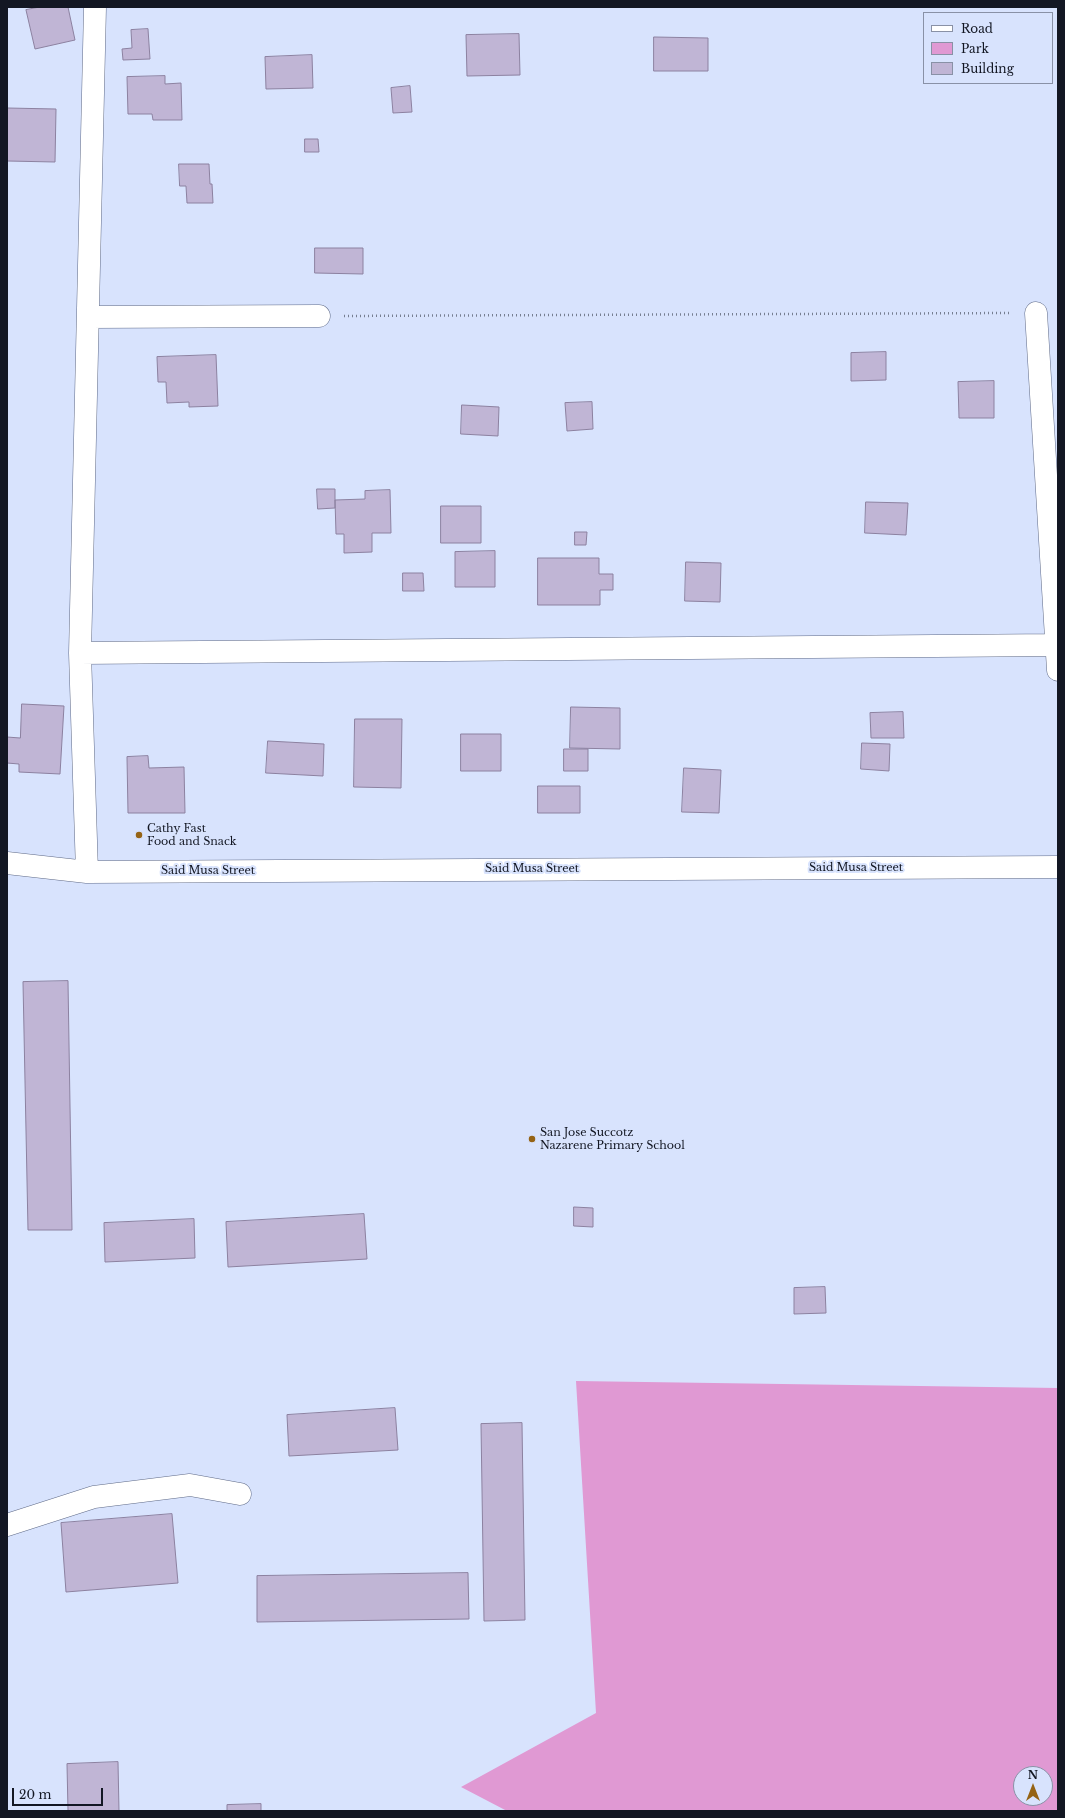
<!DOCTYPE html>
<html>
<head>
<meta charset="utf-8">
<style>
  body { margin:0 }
  #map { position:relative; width:1065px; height:1818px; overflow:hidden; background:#d8e3fd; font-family:"Libre Baskerville",serif }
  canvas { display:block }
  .frame { position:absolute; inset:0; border:8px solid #131723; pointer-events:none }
  .legend { position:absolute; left:923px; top:12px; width:130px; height:72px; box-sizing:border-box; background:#d8e3fd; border:1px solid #8991a6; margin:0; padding:5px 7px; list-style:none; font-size:12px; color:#131723 }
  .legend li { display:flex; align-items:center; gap:8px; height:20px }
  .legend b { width:20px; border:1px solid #8991a6 }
  .north { position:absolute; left:1013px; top:1766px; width:40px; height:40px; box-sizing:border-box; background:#d8e3fd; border:1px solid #8991a6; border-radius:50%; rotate:0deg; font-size:11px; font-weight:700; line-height:16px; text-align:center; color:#131723 }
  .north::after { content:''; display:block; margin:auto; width:14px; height:18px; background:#956315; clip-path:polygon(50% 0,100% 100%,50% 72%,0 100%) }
  .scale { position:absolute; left:12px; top:1788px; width:91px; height:18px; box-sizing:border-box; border:2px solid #131723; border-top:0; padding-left:5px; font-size:12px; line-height:14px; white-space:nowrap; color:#131723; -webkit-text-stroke:3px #d8e3fd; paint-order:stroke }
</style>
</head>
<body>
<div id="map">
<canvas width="1065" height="1818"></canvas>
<div class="frame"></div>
<ul class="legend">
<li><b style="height:5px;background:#fff"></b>Road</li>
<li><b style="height:11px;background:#e099d3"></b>Park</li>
<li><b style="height:11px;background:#c0b5d5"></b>Building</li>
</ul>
<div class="north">N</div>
<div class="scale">20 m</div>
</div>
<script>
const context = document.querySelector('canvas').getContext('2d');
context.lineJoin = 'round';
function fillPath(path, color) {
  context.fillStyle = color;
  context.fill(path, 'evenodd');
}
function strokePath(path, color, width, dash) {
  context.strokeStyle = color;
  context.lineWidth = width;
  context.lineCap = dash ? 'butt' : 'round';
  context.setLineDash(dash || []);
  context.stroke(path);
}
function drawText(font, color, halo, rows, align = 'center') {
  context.font = font + ' "Libre Baskerville",serif';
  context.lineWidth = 4;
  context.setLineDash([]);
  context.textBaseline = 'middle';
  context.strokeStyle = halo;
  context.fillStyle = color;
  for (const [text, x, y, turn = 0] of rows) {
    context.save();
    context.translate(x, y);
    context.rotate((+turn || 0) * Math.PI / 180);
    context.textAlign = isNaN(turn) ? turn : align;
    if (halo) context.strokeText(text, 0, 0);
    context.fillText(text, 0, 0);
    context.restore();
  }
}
fillPath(new Path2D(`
  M576,1381L1058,1388V1811H507L461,1787L596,1713ZM1021,1774H1045V1798H1021Z`), '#e099d3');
const building = new Path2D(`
  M40,7H68L75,40L35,49L26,10Z
  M148,29L150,59L123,60L122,49L132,48L131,30Z
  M519,34L520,75L467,76L466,35Z
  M654,37L708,38V71H654Z
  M312,55L313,88L266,89L265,57Z
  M165,76V84L181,83L182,120H153L152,114H128L127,77Z
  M410,86L412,112L393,113L391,88Z
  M7,108L56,109L55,162L7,161Z
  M305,139H318L319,152H305Z
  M179,164H209L210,184H212L213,203H187L186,186H180Z
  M315,248H363V274L315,273Z
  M886,352V380L851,381V353Z
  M216,355L218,406L189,407V402L167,403L166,382H158L157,357Z
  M994,381V418H959L958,382Z
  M592,402L593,429L567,431L565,403Z
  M462,405L499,407L498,436L461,434Z
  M317,489H335V508L318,509Z
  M390,490L391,533H372V552L344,553V534H336L335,500L365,499V491Z
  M866,502L908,503L906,535L865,533Z
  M441,506H481V543H441Z
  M575,532H587L586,545H575Z
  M495,551V587H455V552Z
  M538,558H599V574H613V590H600V605H538Z
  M686,562L721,563L720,602L685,601Z
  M403,573H423L424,591H403Z
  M22,704L64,706L60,774L19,772V764L7,763V737L20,738Z
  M571,707L620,708V749L570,748Z
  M903,712L904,738H871L870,713Z
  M355,719H402L401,788L354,787Z
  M461,734H501V771H461Z
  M268,741L324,744L323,776L266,773Z
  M862,743L890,744L889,771L861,769Z
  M564,749H588V771H564Z
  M148,756L149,768L184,767L185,813H128L127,757Z
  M684,768L721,770L719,813L682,812Z
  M538,786H580V813H538Z
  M68,981L72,1230H28L23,982Z
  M574,1207L593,1208V1227L574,1226Z
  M364,1214L367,1259L228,1267L226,1222Z
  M194,1219L195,1258L105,1262L104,1223Z
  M825,1287L826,1313L794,1314V1288Z
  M395,1408L398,1450L289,1456L287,1415Z
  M522,1423L525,1620L484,1621L481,1424Z
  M172,1514L178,1583L66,1592L61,1523Z
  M468,1573L469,1619L257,1622V1576Z
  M118,1762L119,1811H68L67,1764Z
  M261,1804V1811H227V1805Z`);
fillPath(building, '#c0b5d5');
strokePath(building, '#8c81a0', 1);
const minor = new Path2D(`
  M1036,313L1058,670
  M88,317L319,316
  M80,653L1057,645
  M7,863L87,872L1058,867
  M87,872L80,653L95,7
  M7,1525L94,1497L190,1485L240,1494`);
strokePath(minor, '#5f6a87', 23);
strokePath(new Path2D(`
  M344,316L1009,313`), '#767e91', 2.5, [1, 3]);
strokePath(minor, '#fff', 22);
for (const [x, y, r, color] of [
  [139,835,4,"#956315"],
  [532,1139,4,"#956315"]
]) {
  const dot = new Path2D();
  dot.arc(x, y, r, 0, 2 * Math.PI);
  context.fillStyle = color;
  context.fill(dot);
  strokePath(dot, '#d8e3fd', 1.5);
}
drawText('11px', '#131723', '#d8e3fd', [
  ["Cathy Fast",147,829],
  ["Food and Snack",147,842],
  ["San Jose Succotz",540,1133],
  ["Nazarene Primary School",540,1146]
], 'left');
drawText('11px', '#131723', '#d8e3fd', [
  ["Said Musa Street",856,868],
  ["Said Musa Street",532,869],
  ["Said Musa Street",208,871]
]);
</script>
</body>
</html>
